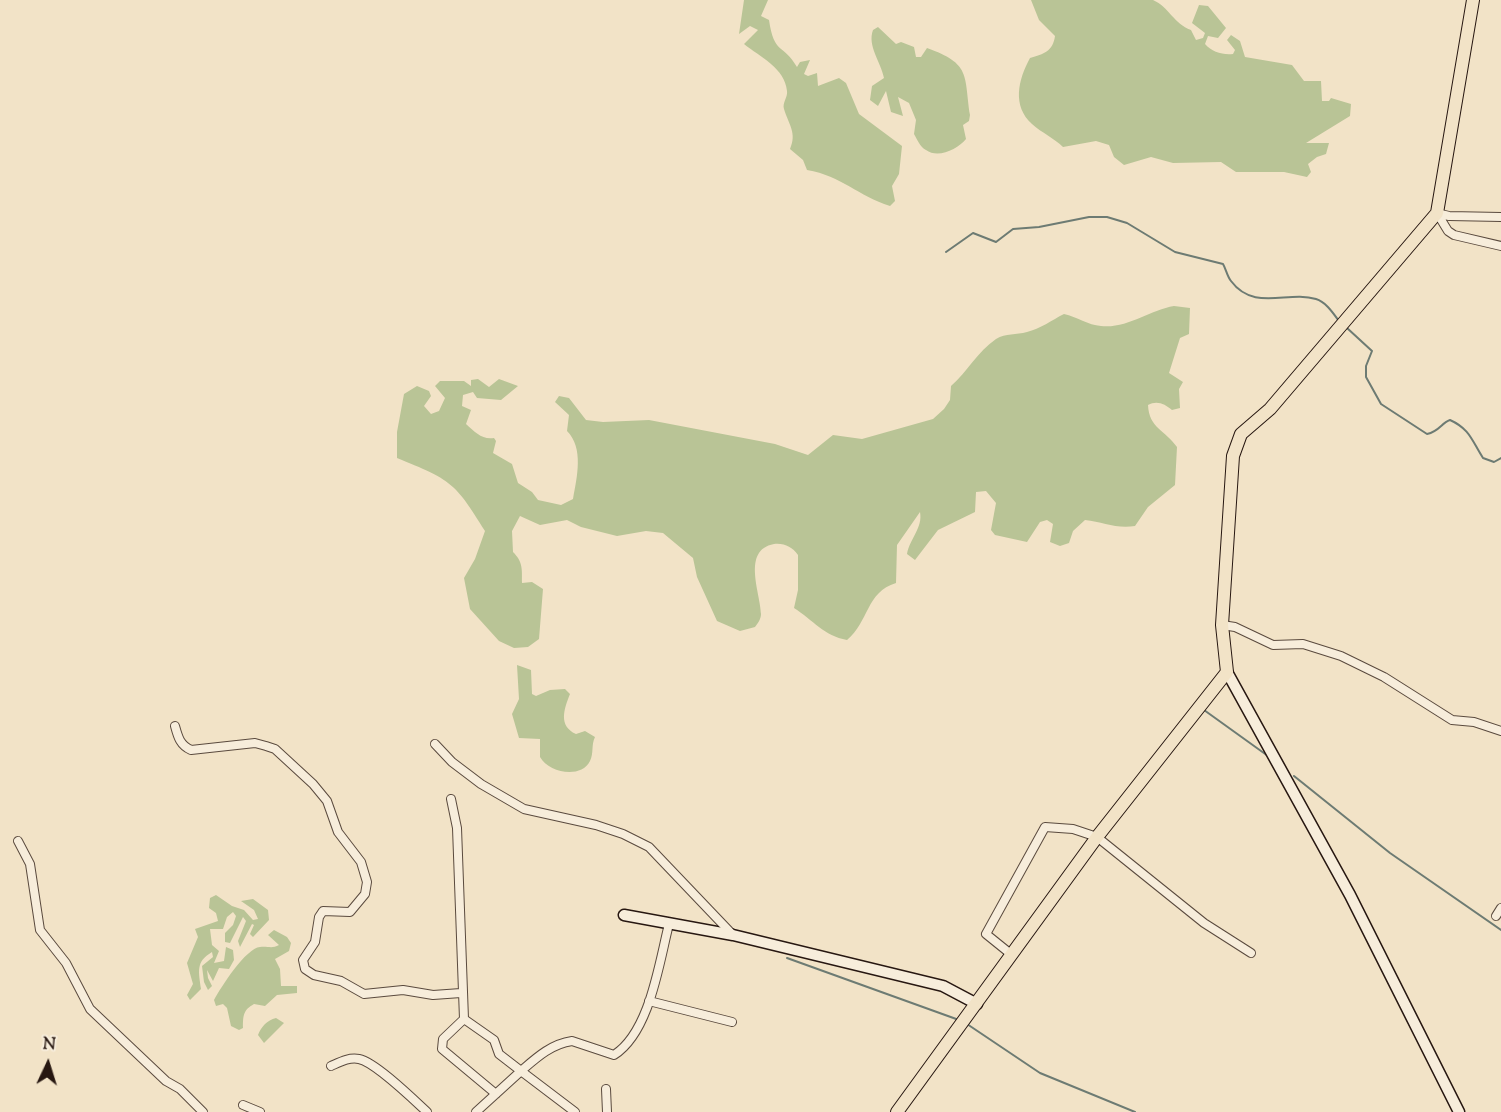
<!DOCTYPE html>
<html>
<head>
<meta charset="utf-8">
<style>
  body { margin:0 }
  #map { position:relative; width:1501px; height:1112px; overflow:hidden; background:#f2e3c7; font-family:"Sorts Mill Goudy",serif }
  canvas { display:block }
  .north { position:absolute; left:18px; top:1034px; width:60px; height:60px; -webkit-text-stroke:4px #f7eddb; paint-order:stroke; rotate:4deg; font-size:16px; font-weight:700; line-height:24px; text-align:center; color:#271711 }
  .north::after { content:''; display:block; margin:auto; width:21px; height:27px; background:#271711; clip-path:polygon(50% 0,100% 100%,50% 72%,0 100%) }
</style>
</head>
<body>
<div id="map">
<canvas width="1501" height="1112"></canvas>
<div class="north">N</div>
</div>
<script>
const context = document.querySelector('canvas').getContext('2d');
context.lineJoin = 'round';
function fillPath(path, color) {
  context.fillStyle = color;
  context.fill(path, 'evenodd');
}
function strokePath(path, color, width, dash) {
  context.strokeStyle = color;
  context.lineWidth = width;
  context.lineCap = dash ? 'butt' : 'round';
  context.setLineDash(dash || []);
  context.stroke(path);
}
fillPath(new Path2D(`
  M744,0H768L761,16L769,20C774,55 783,43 797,67L800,62L810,60L804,74L808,76L817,73L818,86L839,78L846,83L859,114L902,146L899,174L892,186L895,201L890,206C858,196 842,176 807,170L803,160L790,149C797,133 789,125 784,109C782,103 788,97 787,91C785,68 760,57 744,44L758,30L750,26L739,34Z
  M1031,0H1153C1169,7 1174,24 1191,30L1196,40L1203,38L1205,33L1192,23L1199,5L1208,6L1226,28L1218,38L1208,36L1205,44C1212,52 1222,55 1233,54L1235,50L1227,40L1231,35L1240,41L1245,57L1292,65L1304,81H1321L1322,101H1329L1331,98L1351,104L1350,116L1306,143H1329L1326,154L1317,157L1308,164L1311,172L1307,177L1284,172H1236L1221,162L1173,163L1151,157L1124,165L1114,157L1109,145L1096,141L1063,147C1054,138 1042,133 1032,124C1012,106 1018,80 1030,58C1044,54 1053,51 1055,36L1039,20Z
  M878,27L896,44L901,42L914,47L916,57H921L927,48C971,64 964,74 970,115L969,121L963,125L966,139C958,149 938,159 926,150C920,147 917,139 914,134L916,120L909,103L898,97L903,116L891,112L886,91L878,106L870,100L872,86L884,78C881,62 867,46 873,30Z
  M1174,306L1190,308L1189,334L1180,338L1169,373L1183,382L1179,389L1180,408L1172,410C1165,404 1157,400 1148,405C1149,428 1165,430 1177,447L1175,485L1148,507L1135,526C1116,529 1103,522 1085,520L1073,531L1069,543L1060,546L1050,542L1053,524L1047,520L1040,522L1027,542L995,535L991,530L996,503L986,491L976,492L975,512L938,530L915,560L907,554C910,538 923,528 920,512L897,545L896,583C866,592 869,622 847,640C824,636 813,620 794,608L798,590V555C792,547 785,543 774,544C741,550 761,594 761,614C761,619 758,623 755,627L740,631L717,621L697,577L693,558L663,533L646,531L617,536L581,527L567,520L540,525L520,516L512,531L513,552C523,562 522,569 522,583L532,582L543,589L539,639L528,647L514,648L499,641L470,609L464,578L475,559L485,531C455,482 451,480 397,458V432L404,394L417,386L429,391L431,396L424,406L431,414L439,411L445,398L435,386L440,381H464L471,386V380L478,379L489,387L499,379L518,386L501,400L477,398L473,392L463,395L462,406L471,410L466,424C475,432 482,440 494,438L496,441L493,453L512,464L518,483L532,492L538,500L561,505L573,499C577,477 584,448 567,431L569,415L555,402L559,396L569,398L586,420L603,422L649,420L775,444L808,455L833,435L862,439L933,419L944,409L950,400L951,386C968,371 977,352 996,339C1006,333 1016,335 1027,332C1040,329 1052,320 1064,314C1077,317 1088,325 1101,326C1127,329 1150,310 1174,306Z
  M517,665L531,670L532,694L536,696L550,690L565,689L570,694C564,709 558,726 576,734L585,731L595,737C591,745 594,753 590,761C581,779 549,773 540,757V739L519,738L512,714L519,699Z
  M216,895L232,906L244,910L253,920L258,919L254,910L241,901L253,899L268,910L269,920L253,937L250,934L254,925L252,924L240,947L238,941L246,921L243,917L230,943L225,942V933L233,925L236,916L233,912L227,917L223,929H210L212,945L219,951L214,963L224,961L226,947L233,950L234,960L229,969L219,968L213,981L207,970L208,978L212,986L208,990L204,982L202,966L213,957L212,952C195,962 199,972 201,989L190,1000L187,995L193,984L187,963L198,937L195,929L218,921L216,913L209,908L210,898Z
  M274,930L287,937L291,943L289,951L275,959L280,969L281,986H297V993L277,995L265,1006L254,1004C243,1010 243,1016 243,1028L239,1030L231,1026L227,1008L223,1004L216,1006L214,1000C221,987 246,948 260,947C268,946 272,949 279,945L268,935Z
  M276,1018L284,1023L264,1043L258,1035C261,1027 267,1020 276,1018Z`), '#b9c496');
strokePath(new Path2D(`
  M946,252L973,233L996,242L1013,229L1039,227L1089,217H1107L1127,223L1175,252L1223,264C1226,269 1227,276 1231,281C1254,312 1288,290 1316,299C1326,302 1333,313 1339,321
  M1347,328L1372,351L1366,366V377L1381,404L1427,434C1440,431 1441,423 1450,420C1470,429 1472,441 1483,458L1494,462L1501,458
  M1204,710L1268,756
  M1294,776L1390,853L1501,930
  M787,958L959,1020
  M967,1024L1040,1073L1135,1112`), '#6d7b73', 2);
const street = new Path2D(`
  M1501,217L1449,216L1437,213L1448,231L1454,235L1501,246
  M1222,625L1235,627L1273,645L1303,644L1341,656L1384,677L1452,720L1474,722L1501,731
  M175,726C178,737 180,745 191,750L255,743L266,746L275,749L313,784L327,801L338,832L361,862L367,882L365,894L350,912L323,911L319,917L315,942L303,960L305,969L314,975L341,981L364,994L403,990L433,995L461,993
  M435,744L452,762L481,784L524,809L596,825L623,834L649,847L732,934
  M451,799L457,828L464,1019L494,1040L499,1054L521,1071C536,1058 551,1044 572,1041L614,1055C650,1032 659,963 669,924
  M18,841L30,864L40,930L66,963L90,1009L166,1081L180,1089L203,1112
  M1496,916L1501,908
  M1012,955L986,934L1045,827L1073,829L1097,837L1204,923L1251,953
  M649,1001L732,1022
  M464,1019L443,1039L442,1049L496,1094
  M331,1066C340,1062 349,1057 359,1059C375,1062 413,1099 427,1112
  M606,1089L607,1112
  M243,1105L260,1112
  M476,1112L521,1071L575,1112`);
const secondary = new Path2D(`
  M1227,672L1350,895L1459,1112
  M624,915L733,935L943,986L977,1004`);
const primary = new Path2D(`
  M897,1112L1097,837L1227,672L1222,625L1233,456L1241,434L1270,409L1437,213L1473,0`);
strokePath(street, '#5a4a3e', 10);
strokePath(secondary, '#271711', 13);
strokePath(primary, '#271711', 14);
strokePath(street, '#f7eddb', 8);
strokePath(secondary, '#f7eddb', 10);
strokePath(primary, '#f2e3c7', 12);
</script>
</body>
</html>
